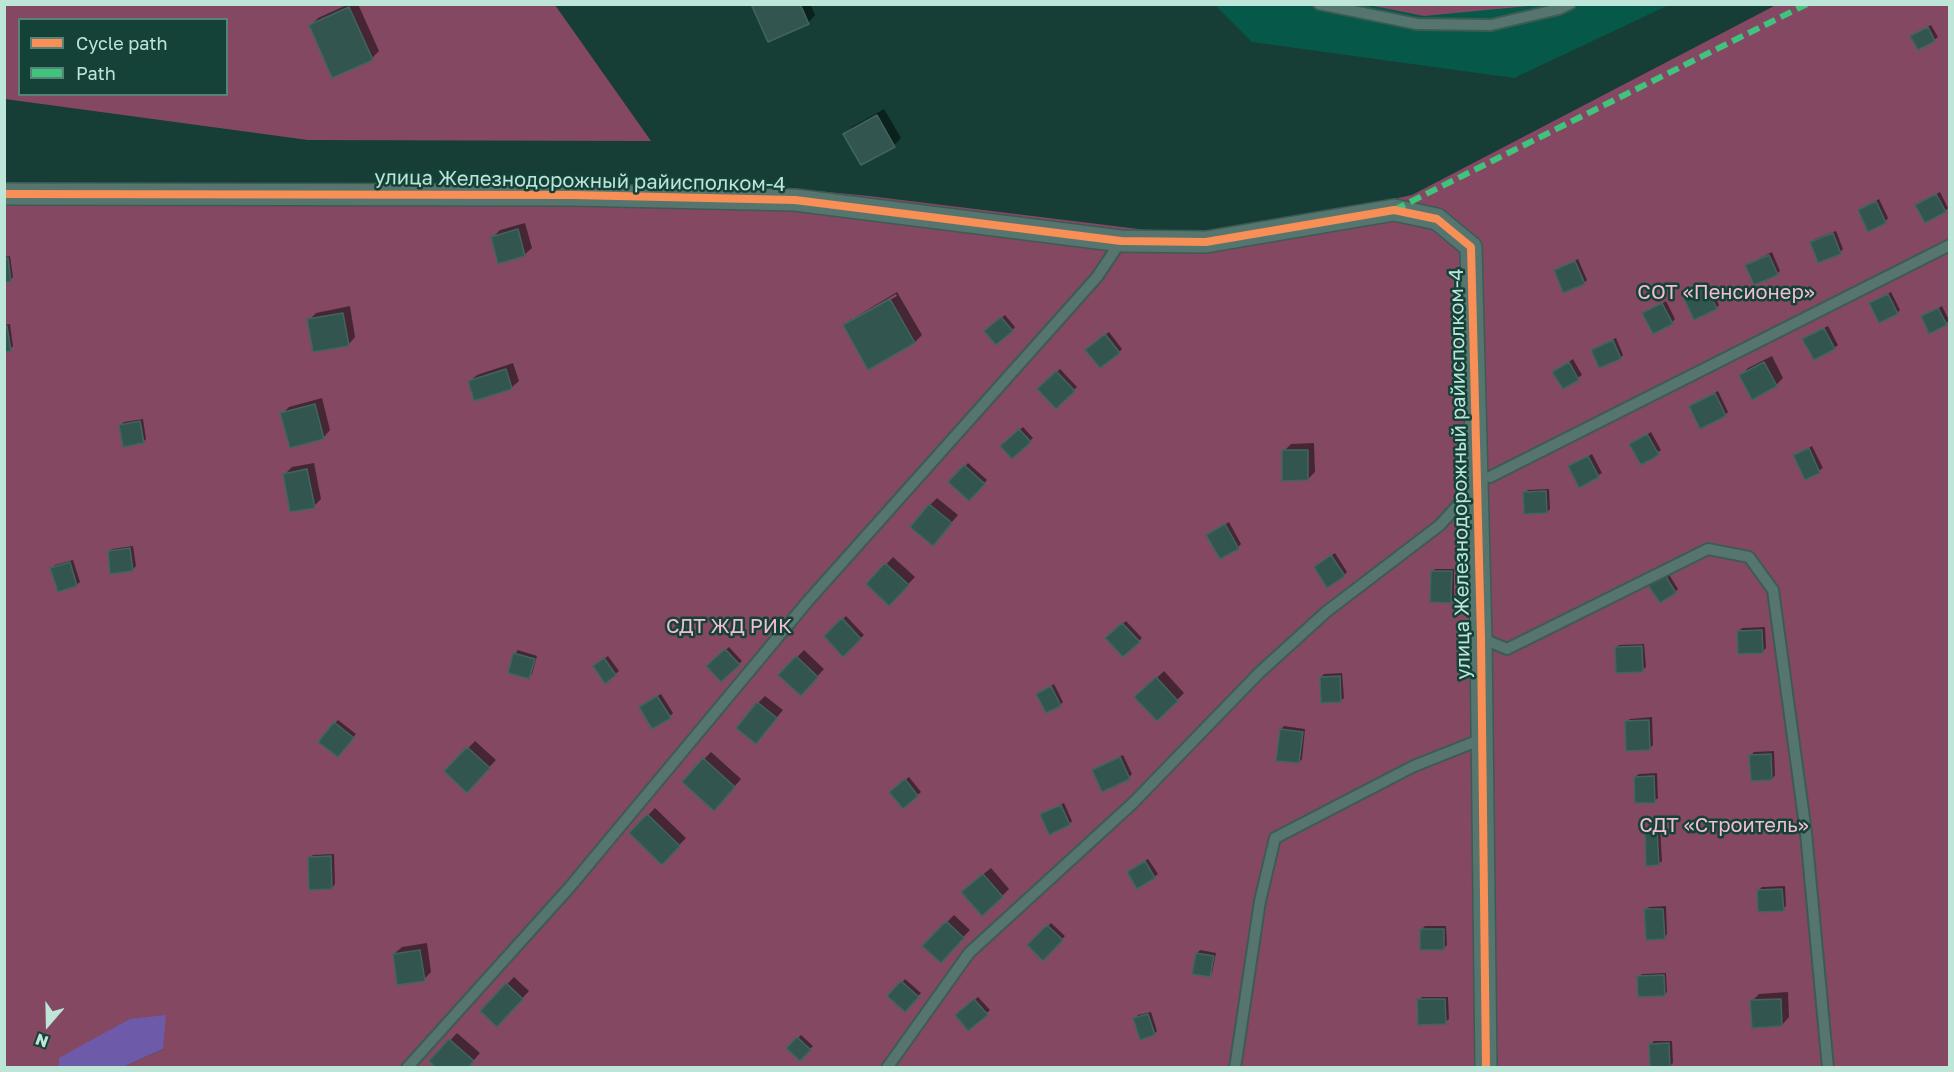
<!DOCTYPE html>
<html>
<head>
<meta charset="utf-8">
<style>
  body { margin:0 }
  #map { position:relative; width:1954px; height:1072px; overflow:hidden; background:#163e36; font-family:"Golos Text",sans-serif }
  canvas { display:block }
  .frame { position:absolute; inset:0; border:6px solid #bde5d8; pointer-events:none }
  .legend { position:absolute; left:18px; top:18px; width:210px; height:78px; box-sizing:border-box; background:#154238; border:2px solid #588378; margin:0; padding:8px 10px; list-style:none; font-size:18px; color:#bde5d8 }
  .legend li { display:flex; align-items:center; gap:12px; height:30px }
  .legend b { width:30px; border:2px solid #588378 }
  .north { position:absolute; left:18px; top:994px; width:60px; height:60px; -webkit-text-stroke:4px #154238; paint-order:stroke; rotate:200deg; font-size:16px; font-weight:700; line-height:24px; text-align:center; color:#bde5d8 }
  .north::after { content:''; display:block; margin:auto; width:21px; height:27px; background:#bde5d8; clip-path:polygon(50% 0,100% 100%,50% 72%,0 100%) }
</style>
</head>
<body>
<div id="map">
<canvas width="1954" height="1072"></canvas>
<div class="frame"></div>
<ul class="legend">
<li><b style="height:8px;background:#f78f57"></b>Cycle path</li>
<li><b style="height:8px;background:#40c37c"></b>Path</li>
</ul>
<div class="north">N</div>
</div>
<script>
const context = document.querySelector('canvas').getContext('2d');
context.lineJoin = 'round';
function fillPath(path, color) {
  context.fillStyle = color;
  context.fill(path, 'evenodd');
}
function strokePath(path, color, width, dash) {
  context.strokeStyle = color;
  context.lineWidth = width;
  context.lineCap = dash ? 'butt' : 'round';
  context.setLineDash(dash || []);
  context.stroke(path);
}
function drawText(font, color, halo, rows, align = 'center') {
  context.font = font + ' "Golos Text",sans-serif';
  context.lineWidth = 5;
  context.setLineDash([]);
  context.textBaseline = 'middle';
  context.strokeStyle = halo;
  context.fillStyle = color;
  for (const [text, x, y, turn = 0] of rows) {
    context.save();
    context.translate(x, y);
    context.rotate((+turn || 0) * Math.PI / 180);
    context.textAlign = isNaN(turn) ? turn : align;
    if (halo) context.strokeText(text, 0, 0);
    context.fillText(text, 0, 0);
    context.restore();
  }
}
fillPath(new Path2D(`
  M1215,5H1669L1514,78L1252,42Z`), '#065849');
fillPath(new Path2D(`
  M5,5H555L651,141L308,140L5,99ZM20,20H226V94H20Z
  M1369,5L1539,4V5L1424,16Z
  M1776,5H1949V1067H123L163,1049L59,1058V1067H5L4,187L755,185L869,196L1212,238L1412,195Z`), '#854863');
fillPath(new Path2D(`
  M166,1015L163,1049L123,1067H59V1058L130,1019Z`), '#6d5baa');
fillPath(new Path2D(`
  M349,4H358L379,51L372,58L310,26L318,18Z
  M753,4H810L815,15L808,23Z
  M1931,25L1938,37L1934,40L1912,36Z
  M884,109L901,138L894,145L845,134L852,127Z
  M1940,192L1948,208L1945,211L1917,205Z
  M1879,199L1888,218L1885,222L1859,210Z
  M525,223L532,248L524,255L493,237L500,230Z
  M1836,231L1843,249L1840,252L1812,242L1815,239Z
  M1772,252L1780,271L1777,274L1747,265Z
  M10,256L13,277L10,280L4,281V257Z
  M1578,259L1587,280L1584,283L1556,270Z
  M1709,284L1719,305L1716,308L1685,297Z
  M897,292L922,335L915,342L845,326L851,319V322L897,296L896,294L852,319Z
  M1891,292L1900,310L1897,313L1871,303Z
  M1666,301L1675,319L1672,322L1644,314Z
  M350,306L355,337L348,345L309,320L316,313Z
  M1942,306L1949,320L1946,324L1923,317Z
  M1005,315L1015,327L1012,330L989,328Z
  M10,324L13,346L10,349L4,350V325Z
  M1828,326L1838,345L1834,348L1807,336Z
  M1109,332L1122,349L1119,352L1090,347Z
  M1616,338L1623,355L1620,358L1593,350Z
  M1772,356L1783,378L1776,385L1741,376L1748,368Z
  M1573,359L1582,375L1563,387L1554,372Z
  M513,363L519,381L511,388L469,382L477,375Z
  M1060,369L1077,387L1056,407L1039,389Z
  M1718,391L1728,412L1725,415L1690,406Z
  M322,398L330,430L323,438L282,414L289,407Z
  M143,419L146,439L143,442L121,425L124,422Z
  M1023,427L1033,438L1012,457L1002,446Z
  M1651,432L1661,450L1642,463L1631,444Z
  M1314,443L1315,472L1308,479L1284,451L1291,444Z
  M1812,446L1823,468L1806,478L1795,456Z
  M1592,454L1602,473L1579,486L1569,467Z
  M314,463L321,499L314,506L285,474L292,467Z
  M968,463L987,480L969,499L951,482Z
  M1549,489L1550,509L1547,512L1525,493L1528,490Z
  M937,498L958,515L940,536L930,505Z
  M1229,522L1241,544L1238,547L1208,535Z
  M133,546L136,566L133,569L109,552L112,549Z
  M1335,553L1347,572L1344,575L1319,564Z
  M893,557L915,577L889,604L868,584Z
  M73,560L80,582L76,585L52,568L55,565Z
  M1435,569H1454V598L1450,601L1432,572Z
  M1668,573L1678,589L1675,592L1650,585Z
  M846,616L864,635L843,654L826,636Z
  M1126,621L1142,638L1123,655L1107,638Z
  M1765,627L1766,648L1763,651L1738,632L1742,628Z
  M1644,644L1646,667L1642,670L1616,648L1619,645Z
  M729,647L742,661L721,680L708,666Z
  M518,650L537,656L532,674L529,677L515,654Z
  M804,650L824,669L801,694L780,675Z
  M608,656L619,671L605,682L598,663Z
  M1164,671L1184,693L1177,700L1144,690Z
  M1342,673L1344,698L1340,701L1321,677L1324,674Z
  M1054,684L1063,702L1060,705L1038,694Z
  M661,694L673,713L670,716L644,704Z
  M765,696L783,710L756,742L758,703Z
  M1652,717L1653,745L1650,748L1626,722L1630,719Z
  M338,720L356,734L341,752L335,723Z
  M1284,726L1305,729L1302,759L1299,762L1281,729Z
  M475,741L496,760L467,790L446,771Z
  M1774,751L1775,775L1772,779L1751,755L1754,752Z
  M711,752L741,779L721,802L704,759Z
  M1123,755L1132,774L1129,777L1094,771Z
  M1657,773L1658,798L1654,801L1635,777L1639,774Z
  M909,777L921,792L903,807L894,789Z
  M1064,803L1072,821L1069,824L1042,814Z
  M655,808L686,838L662,863L631,833Z
  M1649,827H1660L1662,861L1658,864L1646,830Z
  M334,854L335,884L332,888L309,858L313,855Z
  M1148,859L1158,874L1154,877L1132,869Z
  M991,868L1009,889L1002,896L970,885Z
  M1785,886L1786,906L1783,909L1759,890L1762,887Z
  M1666,906L1667,934L1664,938L1646,910L1649,907Z
  M954,915L970,930L940,961L924,946Z
  M1051,923L1065,936L1043,959L1029,945Z
  M1425,926H1446L1447,945L1444,948L1421,930Z
  M427,943L431,972L424,979L394,954L402,947Z
  M1200,950L1216,953L1212,973L1209,976L1197,953Z
  M1666,973L1667,992L1664,995L1639,977L1642,974Z
  M514,977L529,991L504,1018L482,1011Z
  M905,979L921,993L905,1010L890,996Z
  M1788,992L1789,1017L1782,1025L1752,1001L1759,994Z
  M978,997L990,1010L969,1029L960,1012Z
  M1422,997H1448L1449,1019L1445,1022L1419,1000Z
  M1151,1012L1157,1031L1154,1034L1135,1018L1138,1015Z
  M457,1033L480,1053L467,1068L431,1061Z
  M801,1035L813,1046L800,1059L788,1048Z
  M1654,1041H1672L1673,1063L1669,1067L1651,1044Z`), '#0007');
const building = new Path2D(`
  M751,4H800L809,24L768,42Z
  M349,7L373,60L332,78L309,25Z
  M1928,27L1935,41L1918,50L1910,36Z
  M877,115L895,147L861,165L843,134Z
  M1936,194L1946,212L1925,223L1915,205Z
  M1876,201L1886,223L1868,232L1858,210Z
  M518,229L525,256L498,264L491,237Z
  M1833,233L1841,254L1818,263L1810,242Z
  M1769,255L1778,275L1754,285L1745,265Z
  M8,258L11,282H4V259Z
  M1575,261L1585,284L1563,293L1554,270Z
  M1706,286L1717,309L1694,320L1683,297Z
  M1888,294L1898,314L1879,323L1869,303Z
  M890,299L915,343L868,370L843,325Z
  M1662,303L1673,324L1653,334L1642,313Z
  M1938,308L1947,325L1929,334L1921,316Z
  M343,313L349,346L313,352L307,319Z
  M1001,317L1013,331L996,345L984,331Z
  M7,326L11,351L4,352V327Z
  M1824,328L1835,349L1814,360L1802,339Z
  M1105,334L1120,353L1100,368L1085,350Z
  M1613,340L1621,359L1599,368L1591,350Z
  M1569,362L1579,380L1563,389L1552,372Z
  M1764,362L1777,386L1752,400L1739,375Z
  M506,369L512,389L474,401L468,381Z
  M1056,371L1075,391L1056,409L1037,389Z
  M1715,393L1726,416L1700,429L1689,406Z
  M315,404L324,439L290,448L280,413Z
  M140,421L144,443L123,447L119,425Z
  M1019,429L1031,442L1012,459L1000,446Z
  M1647,434L1659,455L1641,465L1629,444Z
  M1809,448L1820,473L1805,480L1793,455Z
  M1282,450H1308V480L1282,481Z
  M1588,456L1599,477L1579,488L1568,466Z
  M964,465L985,484L969,501L948,482Z
  M307,469L315,508L290,512L283,474Z
  M1546,491L1547,513L1524,514L1523,492Z
  M929,504L952,523L933,546L910,527Z
  M1225,524L1239,549L1220,559L1206,535Z
  M130,548L133,571L110,574L108,551Z
  M1331,555L1345,576L1327,588L1314,567Z
  M70,562L77,586L58,592L50,568Z
  M885,563L909,585L889,606L866,584Z
  M1431,571H1452L1451,603L1430,602Z
  M1665,575L1676,593L1660,603L1648,585Z
  M842,618L861,639L843,657L824,636Z
  M1122,623L1140,642L1123,657L1105,638Z
  M1762,630L1763,653L1738,654L1737,631Z
  M1642,646L1643,672L1616,673L1615,647Z
  M725,649L740,665L721,682L706,666Z
  M513,653L535,659L529,679L508,673Z
  M796,656L818,677L801,696L778,675Z
  M604,658L616,675L605,684L593,666Z
  M1340,676L1341,702L1321,703L1320,677Z
  M1156,677L1178,701L1157,721L1134,697Z
  M1051,686L1061,706L1046,713L1036,694Z
  M657,696L671,718L652,729L639,707Z
  M757,702L777,718L756,744L736,728Z
  M1649,720L1650,750L1626,751L1625,721Z
  M334,722L354,738L338,757L318,742Z
  M1280,729L1303,732L1299,763L1276,761Z
  M467,747L490,768L467,793L444,771Z
  M1771,754L1772,780L1751,781L1749,755Z
  M1120,757L1130,779L1102,792L1092,770Z
  M703,758L735,787L714,811L682,782Z
  M1654,776L1655,803H1635L1634,777Z
  M905,779L918,796L903,809L889,792Z
  M1061,805L1070,825L1049,835L1040,814Z
  M647,814L680,846L662,865L629,833Z
  M1657,829L1659,865L1646,866L1645,830Z
  M331,856L332,889L309,890L308,857Z
  M1145,861L1155,878L1137,889L1127,872Z
  M983,874L1003,897L982,916L961,892Z
  M1782,889L1784,911L1758,912L1757,890Z
  M1644,909H1663L1665,939L1646,940Z
  M946,921L964,938L941,963L922,946Z
  M1047,925L1063,940L1043,961L1027,945Z
  M1420,929H1444V950H1420Z
  M420,950L425,981L397,985L393,954Z
  M1196,953L1214,956L1210,977L1192,974Z
  M1664,975L1665,996L1638,997L1637,976Z
  M901,981L919,997L905,1012L887,996Z
  M506,983L523,999L497,1027L480,1011Z
  M974,999L988,1015L968,1031L955,1015Z
  M1417,999H1445L1446,1024L1418,1025Z
  M1781,999L1782,1026L1752,1028L1750,1000Z
  M1148,1014L1155,1035L1140,1040L1133,1018Z
  M797,1037L811,1050L800,1061L786,1048Z
  M449,1039L474,1061L468,1068H436L429,1061Z
  M1669,1043L1670,1068H1650L1649,1044Z`);
fillPath(building, '#325550');
strokePath(building, '#406560', 1.5);
const lane = new Path2D(`
  M1319,4L1417,24L1491,25L1559,9L1570,4
  M1490,477L1950,245
  M1481,638L1507,649L1708,549L1749,557L1773,590L1806,833L1828,1068
  M407,1068L569,888L808,601L1097,277L1121,241
  M887,1068L969,953L1133,803L1259,673L1326,612L1440,525L1475,486
  M1235,1068L1260,901L1275,838L1414,766L1482,739`);
const street = new Path2D(`
  M4,194L573,195L795,200L1121,241L1206,242L1394,210L1437,219L1471,247L1481,638L1486,1068`);
strokePath(lane, '#3c5b53', 14);
strokePath(street, '#3c5b53', 24);
strokePath(lane, '#56756e', 10);
strokePath(street, '#56756e', 21);
strokePath(new Path2D(`
  M1394,210L1807,4`), '#40c37c', 6, [12, 6]);
strokePath(new Path2D(`
  M4,194L573,195L795,200L1121,241L1206,242L1394,210L1437,219L1471,247L1481,638L1486,1068`), '#f78f57', 8);
drawText('20px', '#bde5d8', '#154238', [
  ["улица Железнодорожный райисполком-4",580,181,1],
  ["улица Железнодорожный райисполком-4",1460,474,-91]
]);
drawText('20px', '#f2bdd0', '#154238', [
  ["СОТ «Пенсионер»",1726,293],
  ["СДТ ЖД РИК",729,627],
  ["СДТ «Строитель»",1724,826]
]);
</script>
</body>
</html>
